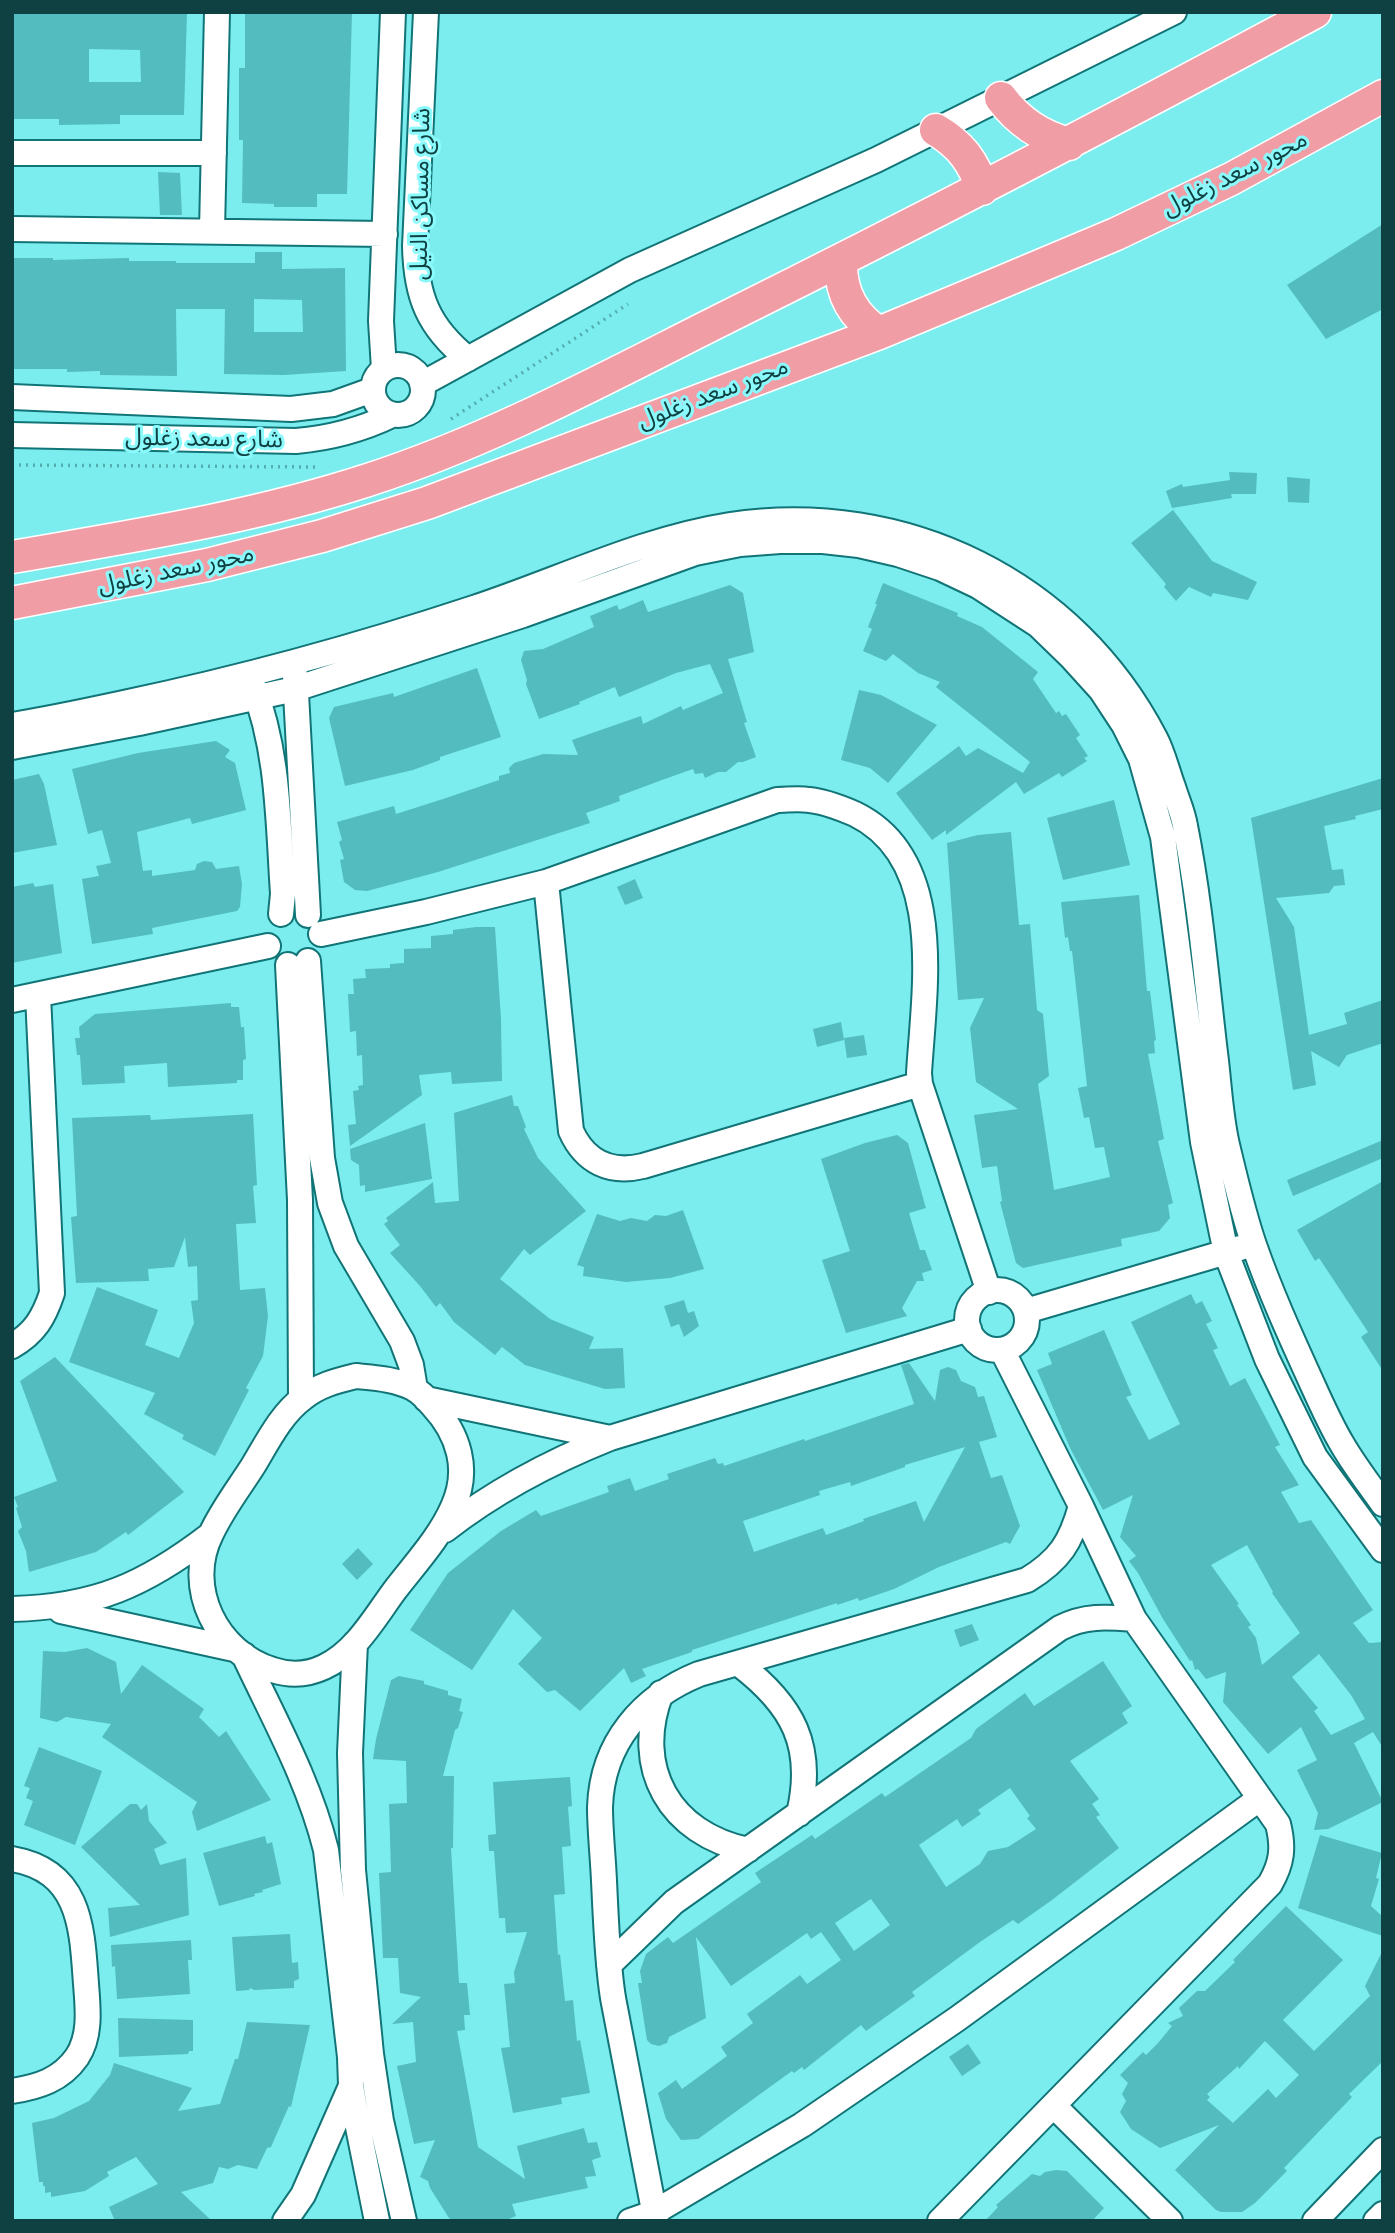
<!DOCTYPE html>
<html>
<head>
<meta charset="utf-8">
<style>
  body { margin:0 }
  #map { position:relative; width:1395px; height:2233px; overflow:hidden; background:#7cedef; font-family:Karla,sans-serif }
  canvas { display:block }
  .frame { position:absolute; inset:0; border:14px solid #0f4142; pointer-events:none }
</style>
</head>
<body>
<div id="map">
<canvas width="1395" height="2233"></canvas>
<div class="frame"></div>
</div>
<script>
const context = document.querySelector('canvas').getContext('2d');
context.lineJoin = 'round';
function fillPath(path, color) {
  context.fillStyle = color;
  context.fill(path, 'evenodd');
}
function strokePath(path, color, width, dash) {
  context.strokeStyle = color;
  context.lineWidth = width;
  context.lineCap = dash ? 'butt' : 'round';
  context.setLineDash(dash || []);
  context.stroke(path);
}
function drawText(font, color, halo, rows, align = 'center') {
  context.font = font + ' Karla,"Noto Sans Arabic",sans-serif';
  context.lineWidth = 6;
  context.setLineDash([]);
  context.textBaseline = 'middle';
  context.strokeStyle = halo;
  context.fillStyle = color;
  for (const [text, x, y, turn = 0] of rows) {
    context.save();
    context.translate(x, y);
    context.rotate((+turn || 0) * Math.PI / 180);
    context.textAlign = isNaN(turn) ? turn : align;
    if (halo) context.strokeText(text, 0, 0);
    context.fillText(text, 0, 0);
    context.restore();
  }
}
fillPath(new Path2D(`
  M12,12H187L184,115H120V124L59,125V119H12ZM89,49L140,50L141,82H89Z
  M245,12H352L347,194H317V207H274V204L242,203L243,140H239V68H245Z
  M158,172L180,173L182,215H160Z
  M1383,224V309L1326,339L1287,285Z
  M255,252H282V269L345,268L346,371L284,375L224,374L225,309H176L177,376L100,375V371L67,372V369H12V258H53V260L129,258V261H176V263H255ZM254,299L302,300L303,332H254Z
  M1229,472L1257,473L1256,494H1231L1232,498L1172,508L1166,491L1182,484L1183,487L1230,480Z
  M1287,477L1310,479L1309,503L1288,502Z
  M1173,510L1212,561L1257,582L1248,600L1213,593L1211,597L1189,587L1176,601L1164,587L1166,584L1131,543Z
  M883,583L958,613L957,616L982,627L1038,672L1033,679L1056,713L1059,711L1062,716L1066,714L1080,735L1076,738L1088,756L1084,758L1087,761L1062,777L1059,773L1024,794L1016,782L946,835V830L932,840L896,793L959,746L966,756L978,748L1023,773L1030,762L936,687L940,682L918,673L893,654L886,661L863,651L872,629L868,627L877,604H875Z
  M730,585L743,593L754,652L728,659L747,722L744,723L756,757L743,762H738L726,772H718L705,778L703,773L695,774L693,769L662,780L619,796L620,801L586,813L590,823L438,872L367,891L355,890L344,882L340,860L344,859L339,842L342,840L337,822L394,806L396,814L443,799L499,780V776L510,773L509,768L514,763L543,754L578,755L572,740L641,716L643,724L681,706L683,710L723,693L710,664L676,673L619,697L615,687L579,702L580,704L539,719L526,684L527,680L521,660L524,651L543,649L594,627L590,616L617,605L619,610L643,600L648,612Z
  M477,668L501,737L440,757V760L413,770L345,786L329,718L334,707L393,693L394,697Z
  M859,690L881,695L937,725L888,783L870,768L841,760Z
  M216,741L230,750L225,757L235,763L246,810L192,824L190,818L137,832L143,871L152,870V876L195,870L197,864L204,861L212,862L216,869L239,866L242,884L240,907L237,911L152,928L153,934L92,944L82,879L99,876L96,866L111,863L102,830L88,834L72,769L138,753Z
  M39,774L44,784L57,845L12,853V780Z
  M1383,778V809L1355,816L1356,819L1324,826L1332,870L1343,869L1345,885L1334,886L1329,893L1276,898L1294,927L1309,1035L1347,1024L1344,1013L1383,1000V1043L1347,1055L1339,1067L1311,1051L1316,1085L1293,1090L1251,818Z
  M1114,800L1130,865L1063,880L1047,818Z
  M1011,832L1019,925L1030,924L1037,1010L1043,1014L1049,1076L1038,1084L1054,1190L1110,1177L1104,1147L1095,1148L1089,1117L1084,1118L1078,1088L1087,1086L1072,951H1070L1068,937L1065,938L1061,902L1139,895L1147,991H1150L1156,1040L1154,1041L1155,1053L1148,1054L1164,1139L1158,1141L1173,1203L1168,1205L1170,1218L1159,1231L1121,1239L1122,1246L1023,1268L1016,1263L1000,1202L1002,1201L997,1166L982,1168L974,1115L1018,1109L976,1082L970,1028L984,998L958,1000L947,843L978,835Z
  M635,879L643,898L625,905L617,887Z
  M33,883L35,887L53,884L62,953L12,963V887Z
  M476,927H495L501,1019L502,1081L452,1084L451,1072L419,1075L422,1095L350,1146L348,1125L356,1124L353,1091L359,1090L358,1086L363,1085L362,1055L357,1056L356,1031L350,1032L348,994H354L353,979L366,978L365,969L390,968V964L404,963V949L431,948V936L453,934V930Z
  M231,1003V1007H239L241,1027H244L246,1059L243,1060V1080H237V1083L168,1087L167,1063L124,1066L125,1083L82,1085L80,1055H77L75,1038H80L79,1027L95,1014Z
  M841,1022L844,1040L817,1047L813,1029Z
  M864,1035L867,1055L847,1058L844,1038Z
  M512,1095L514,1106H518L526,1127L524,1129L538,1158L586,1211L530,1255L524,1249L500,1279L550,1319L594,1337L589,1349L623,1348L625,1388L605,1389L525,1365L502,1347L495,1355L454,1322L440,1303L436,1307L420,1286L390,1253L400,1245L384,1224L388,1221L386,1218L433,1182L435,1203L459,1201L454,1113Z
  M253,1114L257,1185L253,1186L256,1223L236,1224L240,1290L265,1288L268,1316L263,1356L246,1388L249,1390L215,1456L182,1439L184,1435L144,1414L155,1393L69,1362L97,1287L158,1310L145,1345L179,1358L194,1323L191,1301L198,1300L197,1266L188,1267L185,1237L174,1267L148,1269L149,1281L76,1283L71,1217L77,1216L72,1118L150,1115L151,1120Z
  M425,1123L432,1179L365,1192V1185L360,1186L359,1165L351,1160L350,1149Z
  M897,1135L908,1143L925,1205L926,1208L909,1213L920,1250H925L932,1270L922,1273L924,1281H917L902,1308L907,1316L846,1333L822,1260L850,1251L821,1159L865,1143Z
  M1383,1140V1158L1293,1196L1287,1180Z
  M1383,1181V1371L1361,1337L1368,1332L1319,1258L1315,1261L1297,1230Z
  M683,1210L704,1269L670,1278L626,1282L583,1276L584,1267L577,1265L597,1214L620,1221L631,1218L647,1221L655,1215L666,1216Z
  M1191,1294L1196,1304L1202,1301L1212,1321L1206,1324L1218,1348L1213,1350L1230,1386L1245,1378L1280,1445L1275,1447L1299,1485L1281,1492L1299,1523L1311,1520L1373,1610L1353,1623L1369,1643L1383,1642V1748L1373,1732L1354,1743L1383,1802L1328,1829L1314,1830L1318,1813L1297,1770L1317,1760L1301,1727L1268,1754L1223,1702L1226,1672L1206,1679L1198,1669L1195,1670L1192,1660L1190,1661L1163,1619L1138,1573L1129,1561L1136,1556L1120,1537L1133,1495L1103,1510L1070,1448L1037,1370L1052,1364L1048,1353L1104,1330L1132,1395L1126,1397L1149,1440L1180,1424L1131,1322ZM1247,1545L1273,1592L1272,1593L1300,1633L1262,1665L1256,1638L1248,1627L1251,1625L1237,1605L1239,1604L1211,1565ZM1319,1654L1351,1695L1365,1719L1331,1735L1314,1711L1318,1708L1292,1677Z
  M684,1300L688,1313L694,1311L699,1326L684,1337L679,1324L671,1327L664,1306Z
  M55,1357L184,1492L128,1535L126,1532L96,1552L29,1572L26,1551L18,1531L22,1527L16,1508L18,1507L14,1497L57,1481L20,1381Z
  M909,1363L935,1401L940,1370L948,1367L956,1370L961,1381L975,1387L978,1397L984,1396L997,1437L979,1442L991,1478L1002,1475L1020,1526L1010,1544L1006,1542L939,1567L894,1589L859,1601L858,1598L837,1605V1603L692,1650V1652L642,1669L646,1676L631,1683L624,1668L580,1711L555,1690L547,1692L518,1664L542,1638L513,1609L472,1670L410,1630L448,1573L501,1531L536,1510L541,1516L609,1492L607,1486L630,1478L635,1491L669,1479L667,1474L715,1458L718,1464L723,1463L724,1466L804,1439L805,1441L914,1404L901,1365ZM965,1447L924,1522L916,1501L863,1519L864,1521L826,1535L823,1528L754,1552L743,1521L820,1495L819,1491L850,1482L851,1486L905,1467V1465Z
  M358,1548L373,1564L357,1580L342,1564Z
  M972,1624L979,1640L960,1647L954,1630Z
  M87,1648L116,1662L121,1694L142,1665L204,1709L199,1717L219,1737L226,1731L271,1800L197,1831L192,1812L197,1802L102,1737L111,1724L66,1717L57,1722L40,1718L43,1651L65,1652Z
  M1103,1661L1132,1706L1122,1713L1128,1723L1070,1761L1099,1799L1092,1804L1100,1815L1096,1817L1119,1848L1052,1900L1018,1924L1013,1920L980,1942L912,1992L915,1996L866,2031L861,2025L804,2070L802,2067L794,2073L792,2071L698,2139L681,2140L666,2119L658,2093L676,2080L682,2089L727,2056L721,2047L753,2023L747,2014L800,1975L807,1984L841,1960L821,1932L811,1939L807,1933L731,1986L696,1937L706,2018L669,2037L667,2043L659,2046L651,2044L647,2040L638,1983H642L640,1971L646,1954L668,1937L673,1943L761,1882L755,1873L812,1835L815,1839L882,1793L885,1797L971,1738L976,1729L1025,1693L1034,1706ZM1010,1788L1030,1816L1027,1818L1036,1829L1008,1847L988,1851L980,1864L946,1887L919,1845L957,1819L962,1827L981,1814L978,1810ZM871,1899L890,1925L854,1951L835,1923Z
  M399,1676L424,1681V1684L448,1691V1695L462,1699L459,1711L463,1712L458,1728L455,1730L443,1776H454L453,1848H451L458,1967L459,1983H467L470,2015H464L465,2030L457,2031L478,2147L525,2179L517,2146L584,2128L588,2143L597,2142L601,2157L592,2160L596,2176L585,2177L588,2188L512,2204L516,2216L504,2221H454L449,2218L430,2188L428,2181L420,2177L435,2140L414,2144L397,2066L416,2062L413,2022L392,2024L421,1997L400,1993L398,1958H383L379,1873L391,1872L389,1804L407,1803L406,1761L373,1759L376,1739L391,1680Z
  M39,1747L102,1771L75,1845L24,1825L33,1801L26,1798L30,1788L24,1786Z
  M570,1777L572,1806L568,1807L571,1846L562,1847L565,1894L554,1895L558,1955L560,1954L565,2001L573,2000L577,2041L580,2040L590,2093L561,2098L562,2104L513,2113L501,2048L510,2047L504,1984L515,1983L514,1972L527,1932L506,1933L505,1918H499L494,1851H489L488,1835L496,1834L493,1782Z
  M130,1804H137L141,1810L147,1804L149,1821L167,1843L154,1849L160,1865L186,1858L189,1915L110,1937L108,1908L140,1905L81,1847Z
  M1320,1835L1382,1853L1376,1878L1379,1879L1371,1906L1383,1917V1936L1298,1908Z
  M265,1836L267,1844L272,1842L281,1884L262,1890L263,1892L254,1894L255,1896L219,1906L203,1853Z
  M1286,1906L1343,1960L1283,2020L1314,2051L1370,1996L1365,1986L1383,1950V2061L1349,2094L1352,2097L1284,2168L1287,2171L1255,2203L1242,2212H1221L1216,2210L1175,2170L1219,2125L1160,2148L1131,2129L1120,2112L1126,2101L1122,2094L1128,2083L1120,2075L1143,2052L1146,2055L1158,2043L1172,2026L1168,2023L1183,2016L1179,2008L1197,1991H1205L1235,1962L1233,1960ZM1265,2041L1299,2075L1276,2098L1268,2089L1233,2123L1207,2100L1210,2097L1207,2094L1238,2066L1239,2069Z
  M290,1934L292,1963L298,1962L299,1979L294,1981V1988L254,1990L250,1988L249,1990L236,1991L232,1937Z
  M191,1940L192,1960H188L190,1994L117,1999L115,1966L112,1967L111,1945Z
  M118,2018L193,2020V2051H189L188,2054L119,2057Z
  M247,2022L310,2025L291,2107L289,2106L271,2147L267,2148L257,2169L238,2165L228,2169L219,2167L213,2183L181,2192L212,2221H115L109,2207L158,2184L136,2157L107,2172L109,2176L85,2191L51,2197V2192L45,2193V2186H43V2182H39L32,2123L54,2118L89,2101L110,2075L114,2063L192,2088L178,2111L220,2104L235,2059H238Z
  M968,2044L981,2063L962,2076L949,2057Z
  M1056,2170L1067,2171L1104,2208L1092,2221H985L998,2207L996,2205L1032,2174L1040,2176L1045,2172Z`), '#53bcbe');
const minor = new Path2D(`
  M426,12L415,246C416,296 428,327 468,359
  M12,153H214
  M12,229L385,234
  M212,230L217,12
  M373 390a25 25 0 1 1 50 0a25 25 0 1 1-50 0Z
  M384,369L381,321L393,12
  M422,384L630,270L876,160L1174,12
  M12,397L291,409L333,404L372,390
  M12,435L296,441C331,438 361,430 392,415
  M295,675L308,915
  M252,683C279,751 278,821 283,894L281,914
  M12,725C50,719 87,711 124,703C243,678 359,646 474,608C559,580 641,539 730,525C905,499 1074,582 1155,738C1163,753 1167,771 1173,787C1177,800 1183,813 1185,826C1200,901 1206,977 1215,1053C1219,1083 1220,1115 1227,1145C1235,1178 1243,1213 1254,1245C1270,1291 1290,1335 1310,1379C1320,1401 1330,1424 1342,1444C1354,1465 1369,1484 1383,1504
  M12,747L139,723L295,689L523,615L695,553L740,544L780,541H823L859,545L898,554L940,568L978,586L1038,625L1072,658L1101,690L1124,725L1141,759L1163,837L1203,1142L1226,1253L1267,1359L1315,1457L1383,1550
  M546,882L571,1131C585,1162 610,1174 643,1166L920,1084
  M321,934L426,912L546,882L777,800C787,800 798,798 809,800C824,801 841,808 855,814C947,859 924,989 919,1073L920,1084L989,1292
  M308,961L322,1158L330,1203L346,1246L402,1341L411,1365L415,1389
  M288,965L300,1200L301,1399
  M12,1000L268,946
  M967 1320a30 30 0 1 1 60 0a30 30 0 1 1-60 0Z
  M1026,1311L1240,1248
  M12,1346C35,1333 44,1317 52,1293L38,995
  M356,1376C376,1378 395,1379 413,1388C420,1392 427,1399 432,1405C459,1434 470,1470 453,1507C440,1537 415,1564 395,1590C375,1617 356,1652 324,1667C307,1675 291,1676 273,1670C217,1653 184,1588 211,1534C222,1510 239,1488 253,1466C267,1443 281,1414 303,1398C319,1385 336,1381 356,1376Z
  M426,1399L610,1438
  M445,1530C496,1490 550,1462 610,1438L969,1329
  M12,1609C95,1607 145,1585 210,1535
  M61,1611L234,1649
  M355,1643L350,1753L353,1870L371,2054L381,2121L404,2221
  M244,1655C274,1719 309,1781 326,1850L350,2057L351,2085L357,2122L377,2221
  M739,1664C793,1705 815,1746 799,1814
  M661,1693C632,1768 670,1834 748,1850
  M12,1859C81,1871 82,1928 86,1984C88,2009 91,2036 77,2057C61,2080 38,2087 12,2091
  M609,1965L674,1902L1060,1628C1085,1615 1107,1617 1134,1619
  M1054,2106L1170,2221
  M285,2221L303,2195L351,2086
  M630,2221L653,2213L802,2125L957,2019L1259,1799
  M656,2221L613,1998C607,1960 606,1920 604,1881C603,1857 600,1831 600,1807C602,1743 642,1697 699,1674L1027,1580C1060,1560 1071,1542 1081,1506
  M940,2221L1270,1884C1282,1863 1284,1848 1278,1824L1134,1619L1081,1506L1002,1350
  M1315,2221L1383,2150
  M1376,2221L1383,2214`);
const major = new Path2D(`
  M1001,98C1019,122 1040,136 1069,144
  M936,130C960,144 974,162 982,189
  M841,261C840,292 852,316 879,333
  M12,557C133,536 251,518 368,480C492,440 609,376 725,318C924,219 1120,117 1315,12
  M12,603L207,565L322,536L427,503L879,333L997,284L1116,234L1231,179L1383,96`);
strokePath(minor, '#117476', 28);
strokePath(major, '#fff', 35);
strokePath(new Path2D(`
  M451,419L628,304
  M12,465L315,467`), '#54aeb0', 3.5, [2, 5]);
strokePath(minor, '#fff', 24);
strokePath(major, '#f09da6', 32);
drawText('24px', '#0f4142', '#8afafc', [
  ["محور سعد زغلول",1235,174,-27],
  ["شارع مساكن النيل",421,194,-89],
  ["محور سعد زغلول",713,394,-21],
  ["شارع سعد زغلول",204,439,1],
  ["محور سعد زغلول",176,570,-12]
]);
</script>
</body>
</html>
